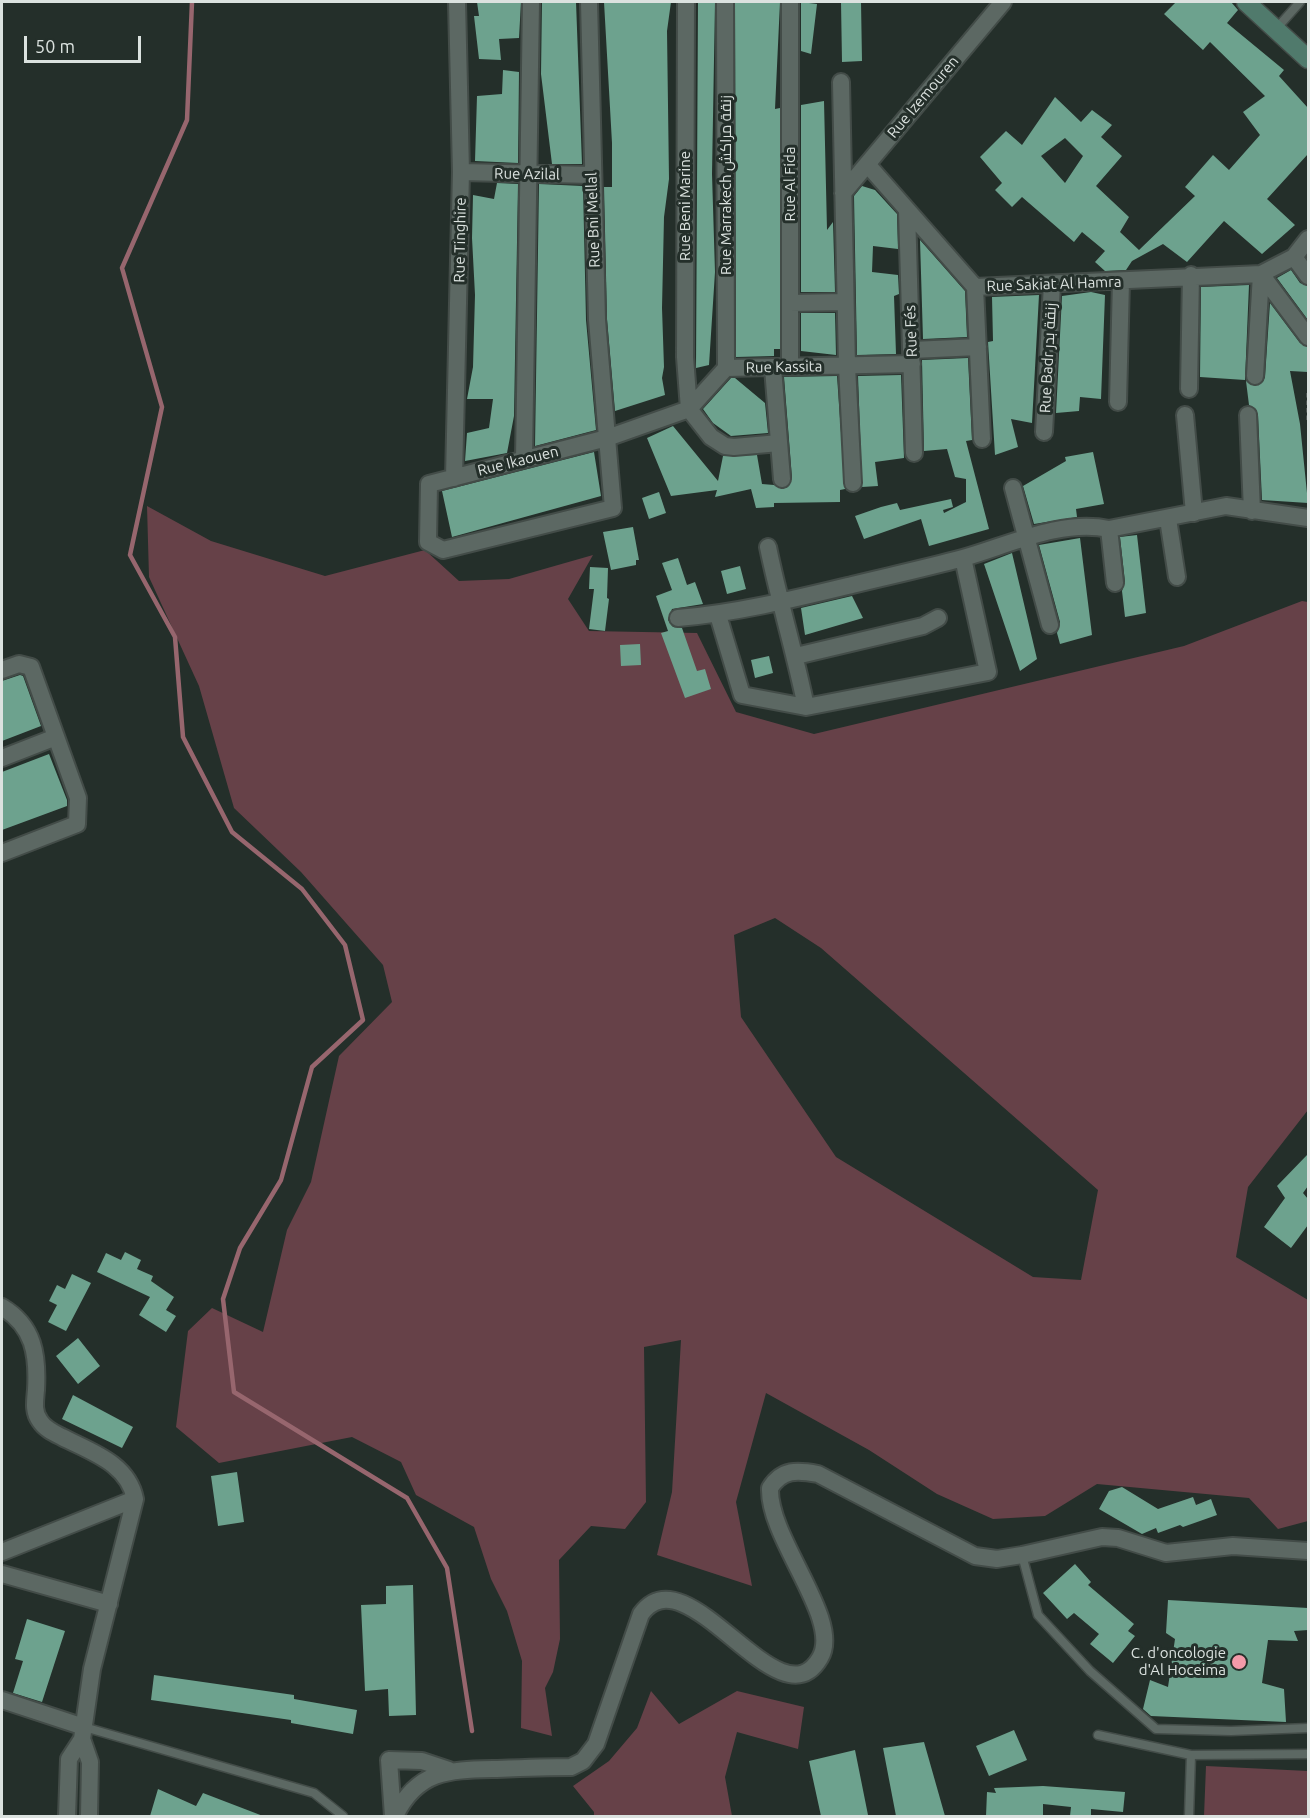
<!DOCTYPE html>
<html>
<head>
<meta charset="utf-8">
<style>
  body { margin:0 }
  #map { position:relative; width:1310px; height:1818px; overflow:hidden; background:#242f2a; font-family:Ubuntu,sans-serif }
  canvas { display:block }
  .frame { position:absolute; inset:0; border:3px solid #dbe2df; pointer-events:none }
  .scale { position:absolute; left:24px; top:36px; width:117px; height:27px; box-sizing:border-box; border:3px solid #dbe2df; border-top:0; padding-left:8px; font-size:18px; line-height:21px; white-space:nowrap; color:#dbe2df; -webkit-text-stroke:4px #242f2a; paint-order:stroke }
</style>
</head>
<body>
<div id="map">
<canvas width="1310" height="1818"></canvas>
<div class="frame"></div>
<div class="scale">50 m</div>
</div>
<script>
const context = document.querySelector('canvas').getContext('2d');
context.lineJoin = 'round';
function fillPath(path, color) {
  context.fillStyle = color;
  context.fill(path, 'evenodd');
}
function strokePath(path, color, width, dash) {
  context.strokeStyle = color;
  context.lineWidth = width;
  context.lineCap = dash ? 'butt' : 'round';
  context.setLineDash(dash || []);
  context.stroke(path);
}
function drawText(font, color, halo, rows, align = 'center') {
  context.font = font + ' Ubuntu,Cairo,sans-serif';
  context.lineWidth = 6;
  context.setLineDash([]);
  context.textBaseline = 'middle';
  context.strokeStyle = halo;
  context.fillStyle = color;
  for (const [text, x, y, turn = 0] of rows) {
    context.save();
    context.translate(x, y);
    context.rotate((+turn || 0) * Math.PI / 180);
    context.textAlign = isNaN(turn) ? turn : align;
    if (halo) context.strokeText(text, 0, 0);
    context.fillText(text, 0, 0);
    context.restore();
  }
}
fillPath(new Path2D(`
  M147,506L211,541L325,576L425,550L459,581L509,579L593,555L568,599L589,631L697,633L736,712L814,734L1184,646L1302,601L1308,602V1110L1248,1187L1236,1257L1308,1300V1521L1278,1529L1249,1498L1097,1484L1045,1516L993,1519L937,1494L869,1450L766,1393L736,1502L752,1586L657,1555L672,1492L681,1340L644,1347L646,1502L625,1529L591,1526L559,1560L560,1639L553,1672L545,1688L552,1736L521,1728L522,1661L507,1611L491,1579L474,1527L416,1495L401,1462L352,1437L219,1463L176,1427L188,1331L212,1308L263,1332L287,1230L311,1182L339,1056L392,1002L383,965L301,872L234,808L199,686L149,577ZM775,918L821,948L1098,1190L1081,1280L1033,1277L836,1157L741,1017L734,935Z
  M651,1691L679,1724L737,1691L804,1707L798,1749L737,1732L725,1777L732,1816H594V1812L573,1786L609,1761L637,1728Z
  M1206,1766L1308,1771V1816H1204Z`), '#664148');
strokePath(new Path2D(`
  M192,2L187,120L122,268L162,407L130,555L175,637L183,737L232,832L302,889L345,945L363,1020L312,1067L281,1180L240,1248L223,1299L234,1392L407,1498L447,1568L472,1731`), '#97666e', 4.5);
fillPath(new Path2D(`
  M477,2H521L519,38L499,39L501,60L479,59L474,16H479Z
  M542,2H576L582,164H552L541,74Z
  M604,2H671L667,31L669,179L664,217L662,308L664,367L662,378L665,395L615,411L607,319L604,187H612V143Z
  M698,2H715L712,174L715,272L709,365L696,368Z
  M735,2H780L775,109L780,108V349H774V356L736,357Z
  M801,2L817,4L811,54L801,51Z
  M841,2H861L862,61L842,62Z
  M1176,2H1231L1238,10L1227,23L1284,70L1279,76L1308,108V154L1267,199L1295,225L1262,254L1224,221L1187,262L1163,244L1132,261L1126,270L1105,271L1095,262L1105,251L1082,232L1074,242L1022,197L1012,207L995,190L1002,183L980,157L1006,131L1022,145L1055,97L1081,122L1092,110L1112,125L1101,137L1122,156L1096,186L1129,217L1120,232L1139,250L1195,196L1185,187L1213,155L1229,170L1260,135L1243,112L1265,96L1210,42L1203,50L1164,14ZM1065,138L1083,156L1065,183L1041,156Z
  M503,70L519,72L518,163L475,161L477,96L502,94Z
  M824,101L827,230L833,222L835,292H801V105Z
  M497,183L518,184L514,416L507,453L465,461L467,433L489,428L493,399H467L473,367L475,295L472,238L473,195L494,199Z
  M539,184L583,186L586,320L596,430L535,446Z
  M862,186L875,190L897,214L898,249L873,246L872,272L898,275L899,294L894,296L896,354L857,355L854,196Z
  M920,240L965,291L967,337L923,339Z
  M1291,270L1300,283L1308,286V320L1277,278Z
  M1249,285L1245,380L1200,377L1201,287Z
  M1091,292L1105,295L1101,399L1080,397L1079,411L1056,413L1062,296Z
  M1039,295L1032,423L1011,419L1018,447L995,455L988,342L993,341L992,297Z
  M1270,303L1300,343L1308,347V372L1290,371L1300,424L1308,503L1262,500L1258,415L1256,409L1249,405L1246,381L1255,386L1263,382L1265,377Z
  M801,313H835L836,355L801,351Z
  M968,358L972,440L966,441L989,529L929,546L921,519L864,539L855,516L881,507L897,503L900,510L951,499L953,507L943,510L944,513L966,502V479L955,477L947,449L924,451L922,360Z
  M901,375L904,458L875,462L878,486L862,487L858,376Z
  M837,376L845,489L840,490V502L774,503V507L756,508L751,489L715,497L717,490L671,496L647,438L673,426L718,481L723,456L757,455L762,484L774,485L782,489L788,487L792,478L784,377Z
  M731,378H735L765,403L768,433L731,436L713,423L703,409Z
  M594,452L601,496L452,537L442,491Z
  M1093,452L1104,504L1076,509L1077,517L1034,524L1023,486L1066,461L1065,457Z
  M659,492L666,513L649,519L642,498Z
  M633,527L639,560H636V565L611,570L603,532Z
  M1137,535L1146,613L1125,617L1122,591L1125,582L1120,537Z
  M1080,538L1092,635L1060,644L1057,633L1060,622L1039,545Z
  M1012,553L1037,659L1020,671L984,564Z
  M678,558L687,585L695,582L703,604L672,609L668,620L673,627L682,628L697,671L705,669L711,689L685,698L661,633L668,631L656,596L672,590L662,563Z
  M740,566L746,589L727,594L721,571Z
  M590,567L608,568L607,598L609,599L605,631L589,629L594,589H589Z
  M852,596L863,618L805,635L801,608Z
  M640,644L641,665L621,666L620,645Z
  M769,656L773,673L755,678L751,660Z
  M20,675L23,676L41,726L2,741V681Z
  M49,754L67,800V806L2,830V772Z
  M1308,1154V1186L1303,1193L1308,1199V1225L1291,1248L1264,1227L1285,1198L1277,1186Z
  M125,1252L141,1260L137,1269L153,1276L151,1281L174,1297L166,1310L176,1316L166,1332L139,1315L150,1297L97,1272L106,1253L121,1260Z
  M72,1274L91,1283L66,1331L48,1322L57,1305L49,1301L57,1285L65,1289Z
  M78,1338L100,1366L78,1384L56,1356Z
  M73,1395L133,1427L122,1448L62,1419Z
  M237,1472L244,1522L218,1526L211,1476Z
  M1122,1487L1158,1509L1193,1497L1196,1505L1211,1499L1217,1515L1183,1527L1180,1525L1158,1533L1156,1528L1142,1534L1099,1509L1109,1491Z
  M1075,1564L1091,1582L1088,1585L1134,1624L1128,1631L1135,1636L1113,1663L1090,1644L1099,1634L1074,1613L1067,1619L1043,1593Z
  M413,1585L416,1715L389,1716L388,1689L365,1691L361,1605L386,1604V1586Z
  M1168,1600L1308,1608V1630L1294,1631L1298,1641L1268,1640L1262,1683L1284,1689L1286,1722L1151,1716L1143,1709L1150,1680L1168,1687L1175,1639L1166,1633Z
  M27,1619L65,1631L42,1702L13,1693L23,1661L15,1659Z
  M154,1675L294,1695V1699L357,1710L353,1734L291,1723V1720L151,1700Z
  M1014,1730L1027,1760L989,1776L976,1746Z
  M924,1742L945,1816H896L883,1748Z
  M855,1750L868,1815L821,1816L809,1761Z
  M1043,1786L1125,1792L1123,1812L1091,1809V1816H1070L1071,1807L1043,1804V1816H986L987,1792L996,1793L994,1788Z
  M158,1789L196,1806L203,1793L263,1816H150Z`), '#6da28e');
const lane = new Path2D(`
  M1276,29L1300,2
  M1022,1555L1038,1615L1090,1671L1156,1729L1231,1731L1308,1728
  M84,1727L314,1793L343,1816
  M1098,1735L1191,1755L1308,1754
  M1189,1816L1191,1755`);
const street = new Path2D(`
  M589,2L597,320L613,508L443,550L428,542L429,484L607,438L689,409L726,368L912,364
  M686,2L685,357L689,409L711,437L725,446L734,447L779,443
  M725,2L726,368
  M790,2V367
  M841,82L847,366L853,483
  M867,164L975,287L1261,274L1294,257L1308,239
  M461,172L592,175
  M843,193L1003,2
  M907,210L914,453
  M1294,257L1308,276
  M1261,274L1308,337
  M975,287L982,439
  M790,303L845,302
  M912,350L978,347
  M773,368L782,479
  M1255,376L1261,274
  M1189,389L1191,275
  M1118,402L1121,281
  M1185,415L1194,513
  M1248,415L1252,511
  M1044,432L1052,284
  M524,459L531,2
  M454,478L461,172L457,2
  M1013,488L1050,625
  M1168,519L1177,577
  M1109,529L1115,583
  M768,547C779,601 795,653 806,707L988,672L963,558
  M718,615L742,695L806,707
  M678,618C737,613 794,599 852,585C889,576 926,568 963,558C1009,545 1061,519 1109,529L1226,506L1308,518
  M796,656L923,626L938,618
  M2,670L19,664L31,667L78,798L77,824L2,853
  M2,758L56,737
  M2,1307C34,1326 38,1355 36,1390C35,1401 33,1412 40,1421C45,1429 54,1433 62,1437C91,1452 128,1463 135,1499L92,1669L82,1739L69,1759L67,1816
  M2,1552L135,1499
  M2,1574L109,1604
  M2,1700L84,1727
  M82,1739L90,1762L89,1816
  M393,1816L389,1760L422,1761L449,1770
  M395,1816C418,1769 450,1770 497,1769C521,1768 546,1767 571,1767L583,1761L596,1744L641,1614C688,1550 779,1728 820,1658C843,1620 768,1539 770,1488C782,1469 797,1470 818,1474L975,1556L997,1559L1022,1555L1102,1537L1118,1538L1166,1553L1233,1546L1308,1551`);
const secondary = new Path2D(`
  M1246,2L1308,59`);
strokePath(lane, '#434c48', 11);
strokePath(street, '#434c48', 20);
strokePath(secondary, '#434c48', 21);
strokePath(new Path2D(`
  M1308,393V420`), '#6e7773', 3, [4.5, 3]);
strokePath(lane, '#5c6863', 8);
strokePath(street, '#5c6863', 16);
strokePath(secondary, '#507a6c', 18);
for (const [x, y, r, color] of [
  [1239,1662,8,"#f39aa9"]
]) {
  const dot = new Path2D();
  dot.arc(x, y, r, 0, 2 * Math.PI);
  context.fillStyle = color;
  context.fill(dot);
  strokePath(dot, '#242f2a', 2);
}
drawText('15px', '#dbe2df', '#242f2a', [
  ["Rue Izemouren",923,97,-50],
  ["Rue Azilal",527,174,1],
  ["Rue Al Fida",790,184,-90],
  ["Rue Marrakech زنقة مراكش",726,185,-90],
  ["Rue Beni Marine",685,206,-90],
  ["Rue Bni Mellal",593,220,-92],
  ["Rue Tinghire",460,240,-89],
  ["Rue Sakiat Al Hamra",1054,284,-2],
  ["Rue Fés",911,331,-92],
  ["Rue Badr زنقة بدر",1048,358,-87],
  ["Rue Kassita",784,367,-1],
  ["Rue Ikaouen",518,461,-14]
]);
drawText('15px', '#dbe2df', '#242f2a', [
  ["C. d'oncologie",1226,1653],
  ["d'Al Hoceima",1226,1670]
], 'right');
</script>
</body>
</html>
